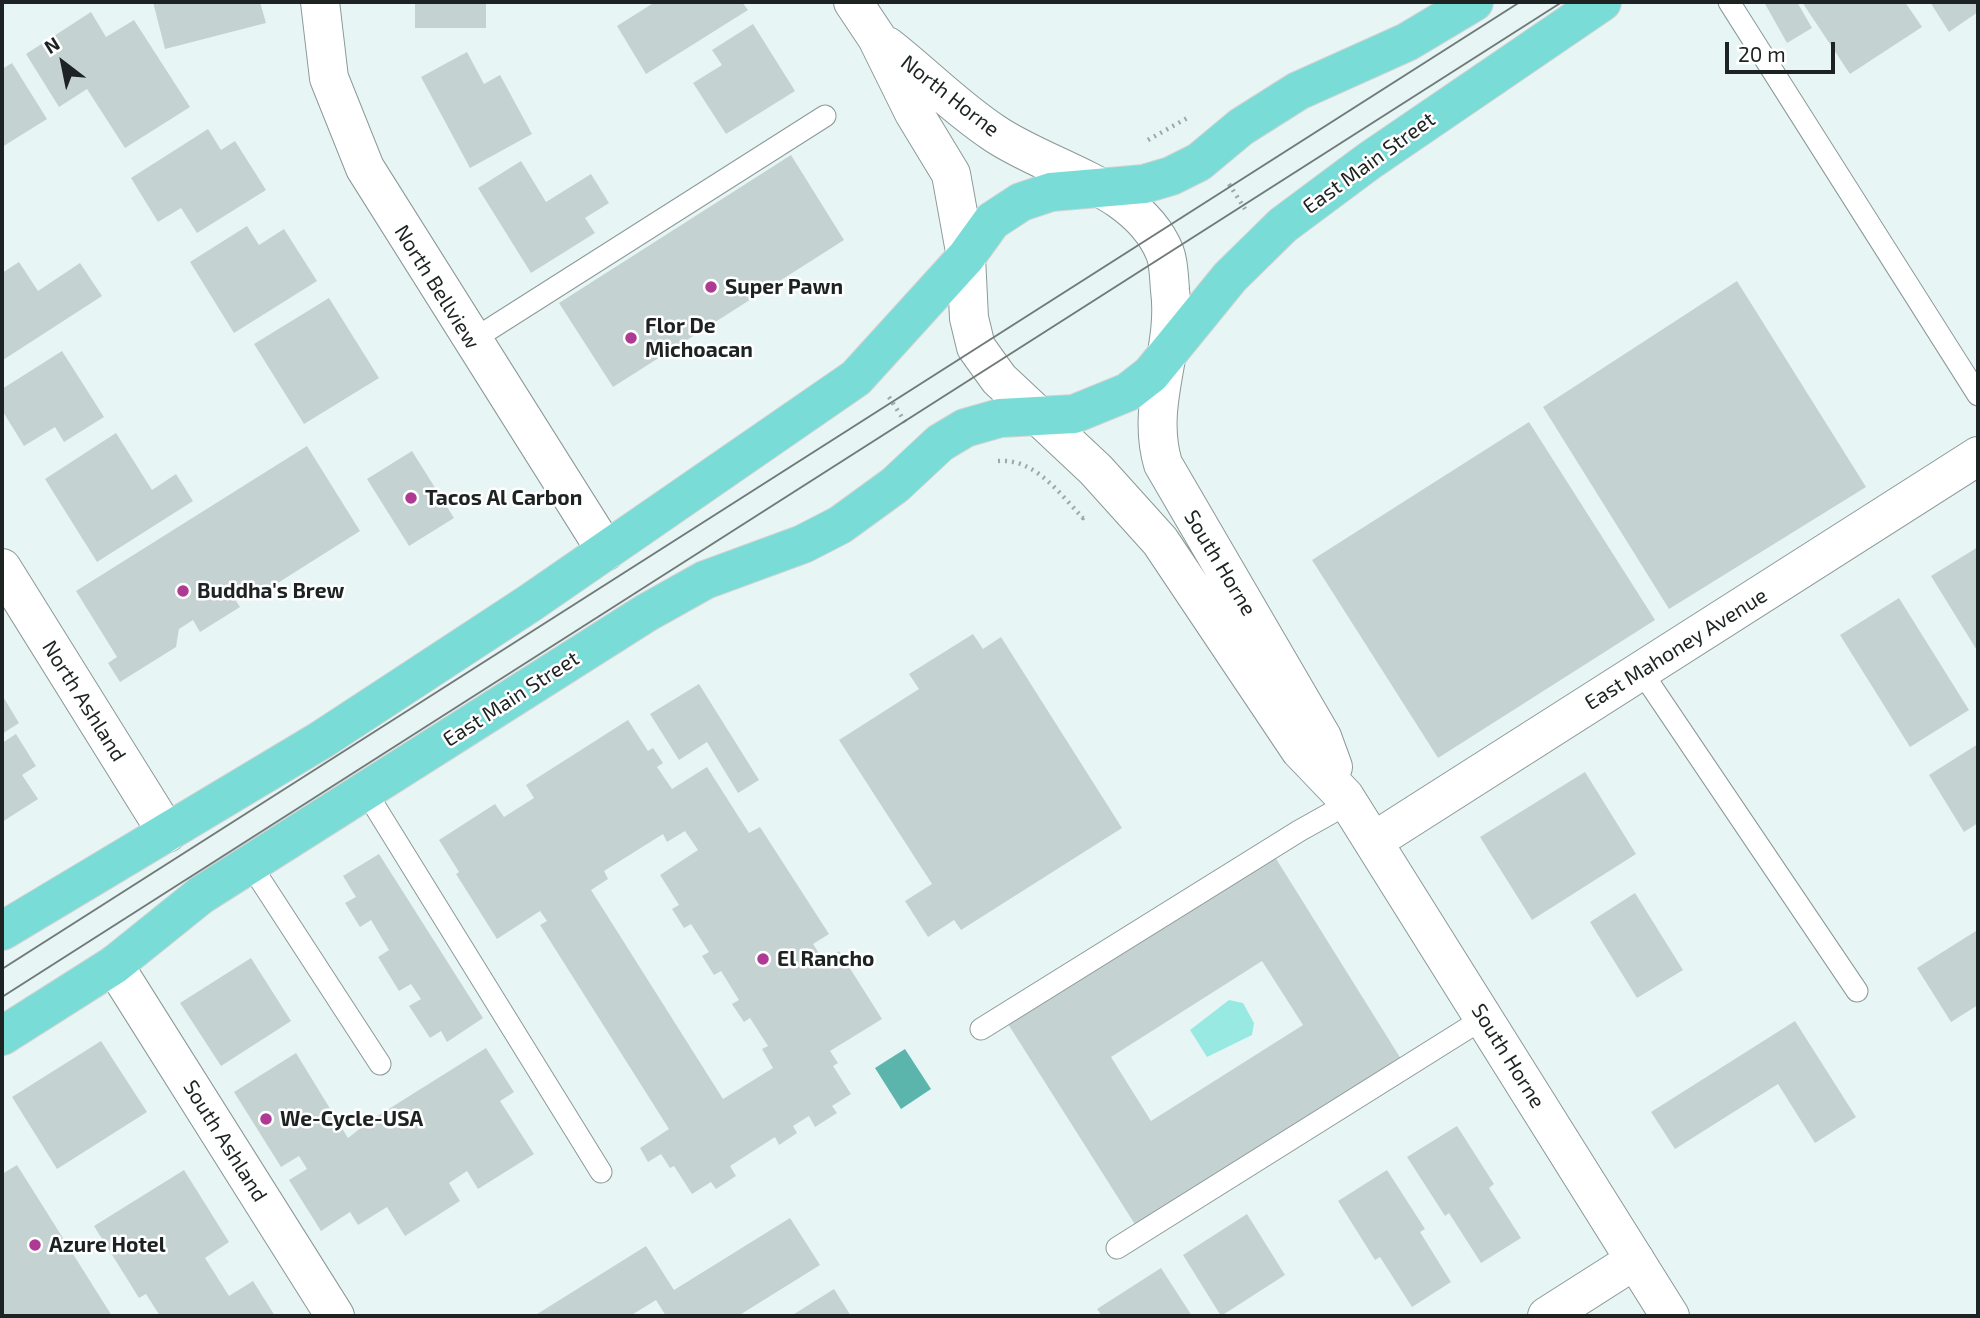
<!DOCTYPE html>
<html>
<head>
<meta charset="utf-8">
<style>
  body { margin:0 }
  #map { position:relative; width:1980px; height:1318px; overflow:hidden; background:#e7f6f4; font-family:"Exo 2",sans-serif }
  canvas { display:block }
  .frame { position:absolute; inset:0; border:4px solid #1d2222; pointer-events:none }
  .north { position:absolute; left:28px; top:28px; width:70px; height:70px; -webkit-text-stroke:5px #fff; paint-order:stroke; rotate:328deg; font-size:19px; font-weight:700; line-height:28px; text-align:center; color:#1d2222 }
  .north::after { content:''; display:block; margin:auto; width:24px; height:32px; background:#1d2222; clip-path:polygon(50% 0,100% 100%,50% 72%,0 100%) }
  .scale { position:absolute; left:1725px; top:42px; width:110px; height:32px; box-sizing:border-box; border:4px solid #1d2222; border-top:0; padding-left:9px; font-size:21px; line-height:24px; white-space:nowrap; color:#1d2222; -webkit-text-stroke:5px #fff; paint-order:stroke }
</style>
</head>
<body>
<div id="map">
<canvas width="1980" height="1318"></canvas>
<div class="frame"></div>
<div class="north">N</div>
<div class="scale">20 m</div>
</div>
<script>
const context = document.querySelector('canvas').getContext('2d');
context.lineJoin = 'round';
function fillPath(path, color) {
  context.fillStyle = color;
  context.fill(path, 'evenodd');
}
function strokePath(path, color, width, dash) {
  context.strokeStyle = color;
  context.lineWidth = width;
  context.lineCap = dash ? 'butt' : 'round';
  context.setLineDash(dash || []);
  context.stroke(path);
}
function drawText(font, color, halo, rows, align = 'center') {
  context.font = font + ' "Exo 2",sans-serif';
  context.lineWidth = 5;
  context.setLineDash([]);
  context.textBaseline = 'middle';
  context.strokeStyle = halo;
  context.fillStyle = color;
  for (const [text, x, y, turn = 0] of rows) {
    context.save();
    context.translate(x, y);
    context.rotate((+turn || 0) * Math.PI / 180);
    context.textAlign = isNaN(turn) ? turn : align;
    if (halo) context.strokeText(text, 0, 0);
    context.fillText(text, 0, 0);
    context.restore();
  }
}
fillPath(new Path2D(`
  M1229,1000L1243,1003L1254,1023L1252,1035L1207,1057L1190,1030Z`), '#98e9e2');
fillPath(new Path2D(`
  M905,1049L931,1089L901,1109L875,1068Z`), '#5bb5ad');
fillPath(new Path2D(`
  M153,2H260L266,23L165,49Z
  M415,2H486V28H415Z
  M655,2H742L748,10L646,74L617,26Z
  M1764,2H1797L1812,28L1787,43Z
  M1802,2H1905L1922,27L1850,74Z
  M1930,2H1978V12L1949,32Z
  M91,12L106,37L134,20L190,107L125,148L87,89L59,107L26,54Z
  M753,24L795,91L726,134L693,83L722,65L712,50Z
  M467,52L484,84L500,75L532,134L470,168L421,77Z
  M12,63L47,119L2,147V69Z
  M208,129L221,150L235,141L266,190L197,233L181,208L158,222L131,178Z
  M791,155L844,240L613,387L559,303Z
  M521,161L546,202L591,174L609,203L585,218L595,233L531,273L478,188Z
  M247,226L259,245L284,229L317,281L234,333L190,262Z
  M19,262L38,291L80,263L102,296L3,360L2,273Z
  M1737,281L1866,487L1669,609L1543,407Z
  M329,298L379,378L304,424L254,344Z
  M62,351L104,417L64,442L55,427L24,446L2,410V389Z
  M1529,422L1655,620L1438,758L1312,560Z
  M116,433L152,490L176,474L193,501L97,562L45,479Z
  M307,446L360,531L254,598L247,586L232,595L240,607L200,632L193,620L179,629L176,647L120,682L108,663L117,657L76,591Z
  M412,451L454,518L409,546L367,479Z
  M1978,547V652L1931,576Z
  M1899,598L1969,710L1910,747L1840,635Z
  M973,634L983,649L1001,637L1122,828L961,930L954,920L928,937L905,901L932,884L839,740L919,689L909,674Z
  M699,684L759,780L738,793L707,742L679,760L650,714Z
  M2,695L19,723L2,734Z
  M628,720L648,751L653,748L663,763L657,767L672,789L707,767L749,833L760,827L829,934L813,944L824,961L839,951L882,1019L830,1051L838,1063L833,1066L851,1094L832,1106L837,1113L815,1127L809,1116L793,1126L797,1133L779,1145L775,1137L730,1166L736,1176L716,1189L711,1182L692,1194L674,1166L670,1168L661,1154L648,1162L640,1148L669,1129L540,925L547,921L540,911L497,939L456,874L459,872L439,840L495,804L504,817L534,798L526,785ZM685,831L698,850L660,875L679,905L672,909L684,928L691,924L709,952L702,956L714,975L721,971L739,1000L732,1004L744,1022L750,1018L768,1046L762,1049L773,1068L723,1099L591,890L608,879L604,871L663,834L667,842Z
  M16,734L36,766L22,775L38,799L2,822V743Z
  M1978,744V823L1964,832L1929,775Z
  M1585,772L1636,854L1532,920L1480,837Z
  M379,854L483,1018L447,1042L441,1031L430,1038L409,1006L421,999L411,984L399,991L378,957L389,950L371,920L360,927L345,903L356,897L343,876Z
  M1275,857L1401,1059L1136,1226L1008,1024ZM1262,961L1303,1025L1151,1121L1111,1057Z
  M1635,893L1683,970L1637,998L1590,922Z
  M1976,931L1978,1005L1951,1022L1917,968Z
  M251,958L291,1021L221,1066L180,1003Z
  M1795,1021L1856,1117L1815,1143L1778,1084L1675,1149L1651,1112Z
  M101,1041L147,1112L57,1169L12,1097Z
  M486,1048L514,1092L500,1101L534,1154L478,1189L467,1171L449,1183L460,1201L405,1236L387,1207L358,1225L350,1212L321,1231L289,1180L307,1169L299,1156L281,1167L234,1092L296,1053L348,1138L368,1122Z
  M1457,1126L1494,1184L1489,1188L1521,1238L1481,1263L1449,1213L1445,1216L1407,1157Z
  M17,1165L112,1316H2V1174Z
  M184,1170L229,1242L205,1258L229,1296L253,1281L275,1316H160L146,1294L139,1298L94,1226Z
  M1387,1170L1425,1229L1420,1232L1451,1282L1412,1307L1380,1257L1375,1260L1338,1201Z
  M1247,1214L1285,1275L1221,1316L1183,1255Z
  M790,1218L820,1265L738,1316H666L656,1300L630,1316H534L646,1246L674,1290Z
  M1161,1268L1192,1316H1102L1097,1309Z
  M834,1289L851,1316H791Z`), '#c4d3d1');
const service = new Path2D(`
  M1729,2L1978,395
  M471,341L825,116
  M1641,671L1857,991
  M366,792L601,1172
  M250,864L380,1064
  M981,1029L1299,831L1349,803
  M1117,1248L1484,1018`);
const minor = new Path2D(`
  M320,2L329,78L365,168L606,551
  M2,568L167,833
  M1374,841L1978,456
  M114,965L335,1316
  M1547,1316L1635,1260`);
const tertiary = new Path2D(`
  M853,2L877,38L914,113L951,174L966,257L969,318L976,347L999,379L1096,470L1160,541L1300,750L1345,797L1670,1316
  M887,46C923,74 956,108 994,133C1048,170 1138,186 1165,253C1169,263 1169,279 1170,290C1178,350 1145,403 1163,464L1322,737L1333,767`);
const primary = new Path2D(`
  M2,931L321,740L530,603L856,378L966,257L992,221L1021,202L1051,192L1144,184L1171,176L1199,162L1241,127L1298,91L1407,42L1474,2
  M2,1036L114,965L201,895L646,613L705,580L803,544L840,525L895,485L940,443L965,428L1000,418L1074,414L1128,392L1151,374L1230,277L1283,225L1369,161L1602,2`);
strokePath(service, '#8b9998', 23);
strokePath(minor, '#8b9998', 40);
strokePath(tertiary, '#8b9998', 40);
strokePath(primary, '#d2d3d3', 40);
strokePath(new Path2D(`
  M1148,140L1189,117
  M1229,184L1245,209
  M889,397L907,425
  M998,461C1035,458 1060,494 1083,518L1086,515`), '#9da9a7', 4.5, [2, 5]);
strokePath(service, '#fff', 21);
strokePath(minor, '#fff', 38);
strokePath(tertiary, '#fff', 38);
strokePath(primary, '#79dcd6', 38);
strokePath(new Path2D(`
  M2,969L1520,2
  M2,997L1562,2`), '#717a79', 2);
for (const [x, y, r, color] of [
  [711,287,7,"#ae3a93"],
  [631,338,7,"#ae3a93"],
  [411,498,7,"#ae3a93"],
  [183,591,7,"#ae3a93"],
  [763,959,7,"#ae3a93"],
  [266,1119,7,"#ae3a93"],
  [35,1245,7,"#ae3a93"]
]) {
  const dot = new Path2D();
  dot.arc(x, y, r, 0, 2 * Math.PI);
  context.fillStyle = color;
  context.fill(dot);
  strokePath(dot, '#fff', 2.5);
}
drawText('21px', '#1d2222', '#fff', [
  ["North Horne",950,96,38],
  ["East Main Street",1369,163,-36],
  ["North Bellview",437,287,58],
  ["South Horne",1220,563,59],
  ["East Mahoney Avenue",1676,649,-32],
  ["East Main Street",511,699,-33],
  ["North Ashland",84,701,58],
  ["South Horne",1508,1056,58],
  ["South Ashland",225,1141,58]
]);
drawText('bold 21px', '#1d2222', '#fff', [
  ["Super Pawn",725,287],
  ["Flor De",645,326],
  ["Michoacan",645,350],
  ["Tacos Al Carbon",425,498],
  ["Buddha's Brew",197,591],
  ["El Rancho",777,959],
  ["We-Cycle-USA",280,1119],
  ["Azure Hotel",49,1245]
], 'left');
</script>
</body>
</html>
